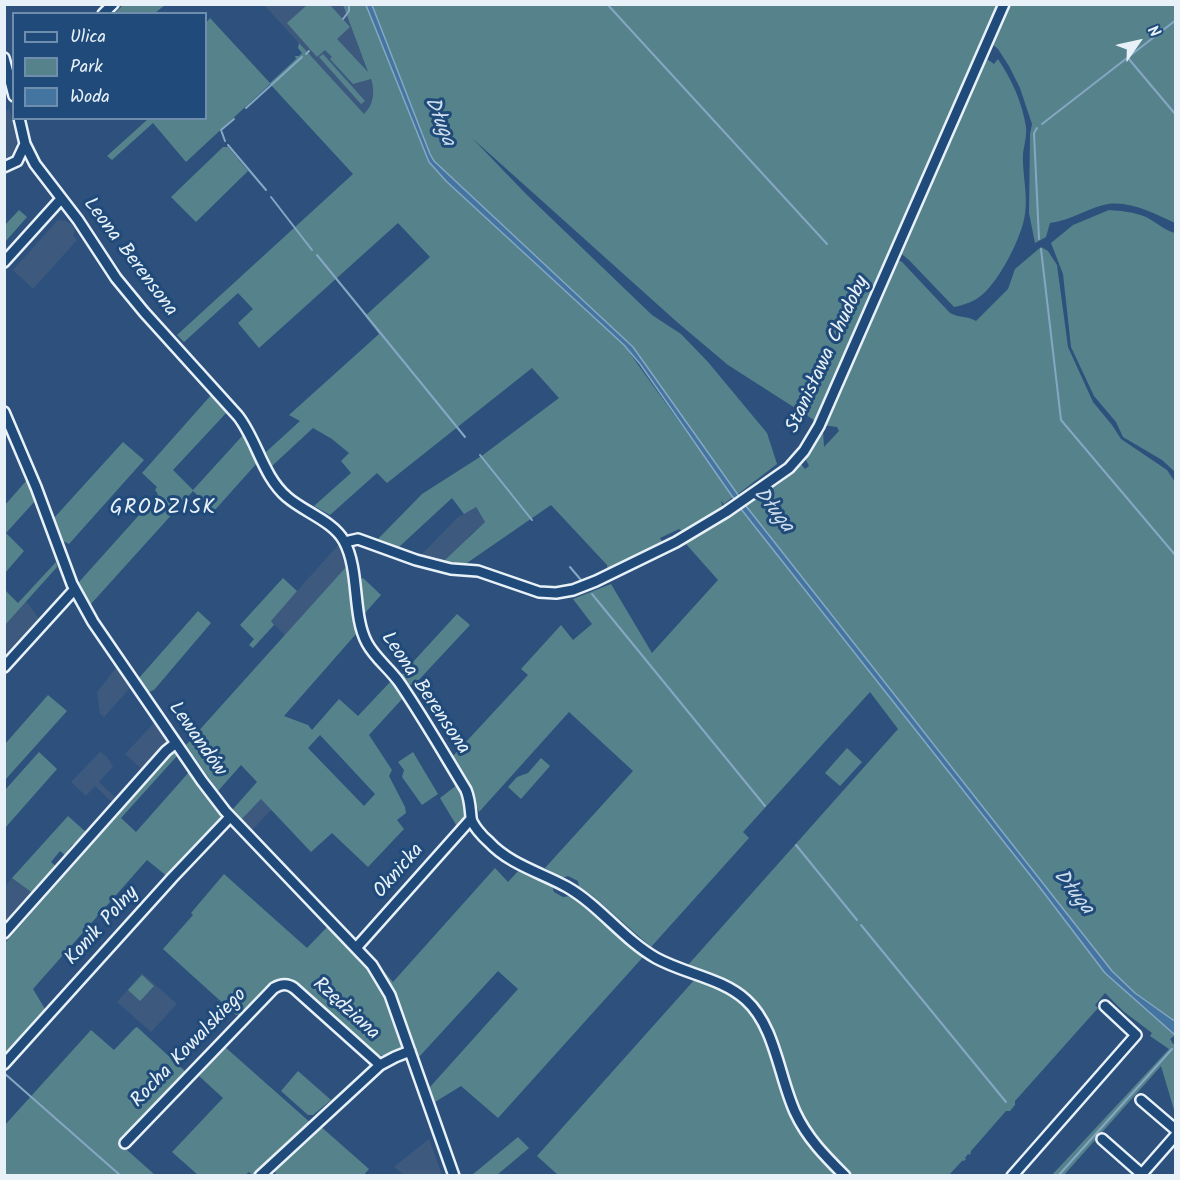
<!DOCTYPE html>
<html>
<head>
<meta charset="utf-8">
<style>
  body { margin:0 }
  #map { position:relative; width:1180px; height:1180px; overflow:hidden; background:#2d517c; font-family:Kalam,sans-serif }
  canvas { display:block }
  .frame { position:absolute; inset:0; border:6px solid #e8f1f8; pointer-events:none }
  .legend { position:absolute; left:12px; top:12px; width:195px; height:108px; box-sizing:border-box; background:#1f4a7a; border:2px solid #6f8dac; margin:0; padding:8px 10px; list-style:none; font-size:18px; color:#e8f1f8 }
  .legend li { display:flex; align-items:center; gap:12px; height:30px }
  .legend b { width:30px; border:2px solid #6f8dac }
  .north { position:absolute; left:1108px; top:12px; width:60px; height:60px; -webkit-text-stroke:4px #1f4a7a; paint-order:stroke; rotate:56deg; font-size:16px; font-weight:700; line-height:24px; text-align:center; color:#e8f1f8 }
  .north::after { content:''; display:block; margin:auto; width:21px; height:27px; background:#e8f1f8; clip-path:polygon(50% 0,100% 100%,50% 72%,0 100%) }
</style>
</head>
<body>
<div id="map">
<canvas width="1180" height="1180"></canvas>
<div class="frame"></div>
<ul class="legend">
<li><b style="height:8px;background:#1f4a7a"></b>Ulica</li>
<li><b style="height:16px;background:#56838b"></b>Park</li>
<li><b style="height:16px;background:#4475a1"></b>Woda</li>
</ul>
<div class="north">N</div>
</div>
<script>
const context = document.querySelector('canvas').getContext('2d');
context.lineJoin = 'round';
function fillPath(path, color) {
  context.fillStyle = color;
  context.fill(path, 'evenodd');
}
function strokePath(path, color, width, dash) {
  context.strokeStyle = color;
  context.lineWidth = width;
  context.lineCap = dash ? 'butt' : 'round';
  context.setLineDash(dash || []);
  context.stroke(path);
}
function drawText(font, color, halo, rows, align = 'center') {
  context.font = font + ' Kalam,sans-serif';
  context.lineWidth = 6;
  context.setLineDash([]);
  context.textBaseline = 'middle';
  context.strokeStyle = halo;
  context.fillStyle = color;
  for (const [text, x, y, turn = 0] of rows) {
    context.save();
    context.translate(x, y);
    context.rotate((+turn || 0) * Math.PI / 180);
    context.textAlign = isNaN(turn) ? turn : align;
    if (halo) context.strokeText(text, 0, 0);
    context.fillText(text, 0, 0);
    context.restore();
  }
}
fillPath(new Path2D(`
  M264,5H343L373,87V99L367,112L364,114Z
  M9,108L17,142L11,156L5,159V113Z
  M58,220L66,221L72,225L75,229L73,236L77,240L33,289L13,270Z
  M475,507L485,522L471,534L458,550L444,561L421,555L457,518Z
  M340,543L346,567L285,635L270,621Z
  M26,601L40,620L9,654L5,650L4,625Z
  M116,668L130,688L104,717L100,714L97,692Z
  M154,723L167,742L143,770L125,754Z
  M100,752L107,757L113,767L99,782L117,799L113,803L95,786L86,796L71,782Z
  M261,799L272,809L252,830L242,819Z
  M12,878L34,894L5,924V928V887Z
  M142,973L177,1004L151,1032L117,1002Z
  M429,1139L442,1175H404L394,1167Z`), '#3d5a7e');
fillPath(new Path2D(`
  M124,4H165V5L155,13H115Z
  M307,5H330L350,27L337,39L368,72L343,5H366L429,162L446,181L624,345L733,497L724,504L721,501L723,508L683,532L679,529L660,538L663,543L608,571L607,565L551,505L464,565L444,561L485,522L476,507L464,514L452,498L399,547L378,539L422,494L483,455L559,398L532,368L387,483L377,473L330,515L314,506L351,473L341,461L349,453L332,439L313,428L272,466L266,452L300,421L289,415L379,334L365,316L430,257L398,223L259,348L238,323L253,309L238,293L184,342L177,335L353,174L270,84L186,162L153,123L112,160L107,156L148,119L206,118V23L210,18L270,83L296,59L295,56H299L302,53L298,48L299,43L364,114C374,104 375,92 371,79L353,84L330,59L332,57L325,50L317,57L287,23Z
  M372,5H1001L896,237L817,422L728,365L677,322L472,138L527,195L652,315L681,334L708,362L767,433L777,464L738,494L633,347L434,161L430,154Z
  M1008,5H1175V223C1155,214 1132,201 1108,204C1090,207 1072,220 1050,223L1046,237L1035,243L1029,213L1030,134L1032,124L1020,88L1009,66L998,49L991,43Z
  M323,54L365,101L361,104L319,57Z
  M984,59H987L994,64L998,59C1012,80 1022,102 1026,127C1027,136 1024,145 1023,154C1022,173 1028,194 1025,214C1022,237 1000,279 983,294C974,302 964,305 954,307L909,260L898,251Z
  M223,147H228L248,171L196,222L171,197Z
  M19,210L27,217L5,242V225Z
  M1109,210C1121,211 1134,212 1146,217C1156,222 1164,230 1175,233V472L1162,460L1123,437L1116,422L1094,396L1071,347L1063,274L1051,243L1073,225Z
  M1041,247L1048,251L1057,265L1068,347L1093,402L1112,425L1121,439L1167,470L1175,482V1020H1173L1135,993L1112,971L746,506L784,480L801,464L805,469L809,466L805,458L823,430L824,447L839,431L837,427L823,425L894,264L898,260L902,262L950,313C959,318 968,316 976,321L1008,289L1015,269Z
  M212,394L228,411L173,470L193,490L244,434L257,463L214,511L193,491L90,605L79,582L158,494L155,490L157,487L142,473Z
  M123,442L144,460L69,544L63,541L54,518Z
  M27,480L35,501L6,533L24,551L5,573V505Z
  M741,509L1038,885L1105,973L1175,1035L1170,1039L1173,1044H1175V1113L1161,1066L1064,1175H1052L1169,1049L1150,1036L1152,1033L1123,1011L1105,993L1095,1005L1098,1008L1015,1101V1105L1010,1111H1006L971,1151L970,1155L968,1154L965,1158L966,1160L962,1161L949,1175H852C831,1154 812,1135 799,1107C782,1071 780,1020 746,992C730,979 707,974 688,965L898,729L870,692L743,832L749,838L651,947L593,896L579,887L578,881L568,876L562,878L545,868L633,771L569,712L479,812L467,782L452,757L528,675L521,669L561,625L573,640L592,624L573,599L611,584L652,653L718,580L686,544Z
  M56,562L57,567L5,625V590L18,603Z
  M346,567L356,634L284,716L308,725L312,730L339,699L358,716L391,681L403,698L369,735L392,770L389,776L405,807L406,813L397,820L404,829L368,867L332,833L311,852L261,799L242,819L233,809L257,782L241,765L218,791L186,745ZM320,735L375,794L364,806L308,748Z
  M283,578L297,591L271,621L274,625L253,648L249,645L254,639L240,625Z
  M363,578L381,595L365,613L360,580Z
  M198,611L211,623L154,690L149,692L139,678Z
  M457,614L470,625L415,684L408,685L401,675Z
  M48,695L67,711L5,780V744Z
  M847,748L862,762L840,786L825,773Z
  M39,752L57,769L5,828V790Z
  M174,752L177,756L121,818L136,832L189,772L226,819L214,826L168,877L147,860L33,989L45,1009H48L5,1060V943Z
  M413,752L438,794L422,805L402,777L404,770L398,762Z
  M541,758L550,766L521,799L508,787L517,777L528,773Z
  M457,785C464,800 470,814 458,828L440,798Z
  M68,816L87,833L71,846L65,855L60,851L51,862L58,868L34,894L12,878Z
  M495,868L508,882L520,869L549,884L552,886L554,892L563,897L571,896L591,909L643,957L498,1118L461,1086L435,1102L430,1087L518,989L498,971L418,1058C406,1024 398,991 376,962L393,982Z
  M224,874L307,948L327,927L368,968L385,992L402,1045L399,1052L386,1056L374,1055L293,982L283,978L270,984L242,1014L236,1015L163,949L193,915L191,913Z
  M142,975L154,986L140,1001L128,990Z
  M696,978C708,983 720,987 730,993C765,1015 773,1061 785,1098L784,1100L787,1108L840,1175H558L537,1156Z
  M137,1027L185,1071L149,1112L118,1142L155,1175H5L4,1126L91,1030L114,1050L135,1028Z
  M225,1047L312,1124L253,1175L249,1172L245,1175H198L172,1152L223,1098L199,1076Z
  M298,1071L331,1100L313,1115H308L281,1091Z
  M319,1125L369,1169L363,1176L276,1174L275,1170L276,1166Z
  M518,1137L529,1148L497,1175H472Z`), '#56838b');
const water = new Path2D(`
  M366,5H372L430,154L434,161L633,347L746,506L1112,971L1135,993L1173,1020H1175V1035L1105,973L1038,885L741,509L640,364L624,345L446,181L429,162Z`);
fillPath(water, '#4475a1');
strokePath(water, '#86a7c4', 1.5);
strokePath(new Path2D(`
  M607,4L827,244
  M941,4L942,5
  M343,19L349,11V4
  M306,54L309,51
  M1128,58L1176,115
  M246,108L302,57
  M1042,124L1176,20
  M1037,128L1034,133L1039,239
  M225,141L221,130L234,119
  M228,145L266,190
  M271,197L312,250
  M1041,249L1061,420L1176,556
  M317,255L465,437
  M480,455L532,520
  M570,567L581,580
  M592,594L765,806
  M796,845L857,920
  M861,925L1006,1102
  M4,1073L121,1176
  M1058,1176L1172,1049`), '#86a7c4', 2);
const minor = new Path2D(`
  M103,14L113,4
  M4,58L14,96
  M19,118L25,144L35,164L78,220L116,278L144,312L238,416C257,440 263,477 287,497C304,512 333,521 344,541C360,570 352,616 367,643C375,658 389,668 399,682C423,717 444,754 466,790C470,800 470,807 471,817C471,824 483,837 489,842C509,864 542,873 567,887C600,906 623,939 656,958C685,974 722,978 746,1000C775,1026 779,1077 795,1112C807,1138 825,1156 845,1176
  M17,161L25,144
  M4,167L17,161
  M4,262L61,199
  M4,412L36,487L72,584L93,622L202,781L225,811L372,965L390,995L454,1176
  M345,542L358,539L416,560L451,569L478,571L539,592L556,593L573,590L596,581L676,542L726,512L789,468L804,451L819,426L1004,4
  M4,667L74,590
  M4,933L166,751L176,743
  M356,948L471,819
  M4,1064L172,878L230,817
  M1141,1100L1176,1130
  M1102,1139L1144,1176
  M125,1143L274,988C281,984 287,983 294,988L380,1065
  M260,1176L380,1065L395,1057L410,1051
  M1012,1176L1136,1035L1105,1006
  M1140,1176L1176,1135`);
strokePath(minor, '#e8f1f8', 14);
strokePath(minor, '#1f4a7a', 9);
drawText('20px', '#e8f1f8', '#1f4a7a', [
  ["Leona Berensona",129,258,53],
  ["Stanisława Chudoby",829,355,-65],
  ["Leona Berensona",424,694,56],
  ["Lewandów",196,740,55],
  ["Oknicka",400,872,-49],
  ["Konik Polny",103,927,-48],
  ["Rzędziana",345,1010,42],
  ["Rocha Kowalskiego",190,1049,-46]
]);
drawText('italic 21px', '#cfdeeb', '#1f4a7a', [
  ["Długa",438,122,68],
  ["Długa",772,511,52],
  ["Długa",1072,893,52]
]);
context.letterSpacing = '1.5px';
drawText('21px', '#e8f1f8', '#1f4a7a', [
  ["GRODZISK",163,509]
]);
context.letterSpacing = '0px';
</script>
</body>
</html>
